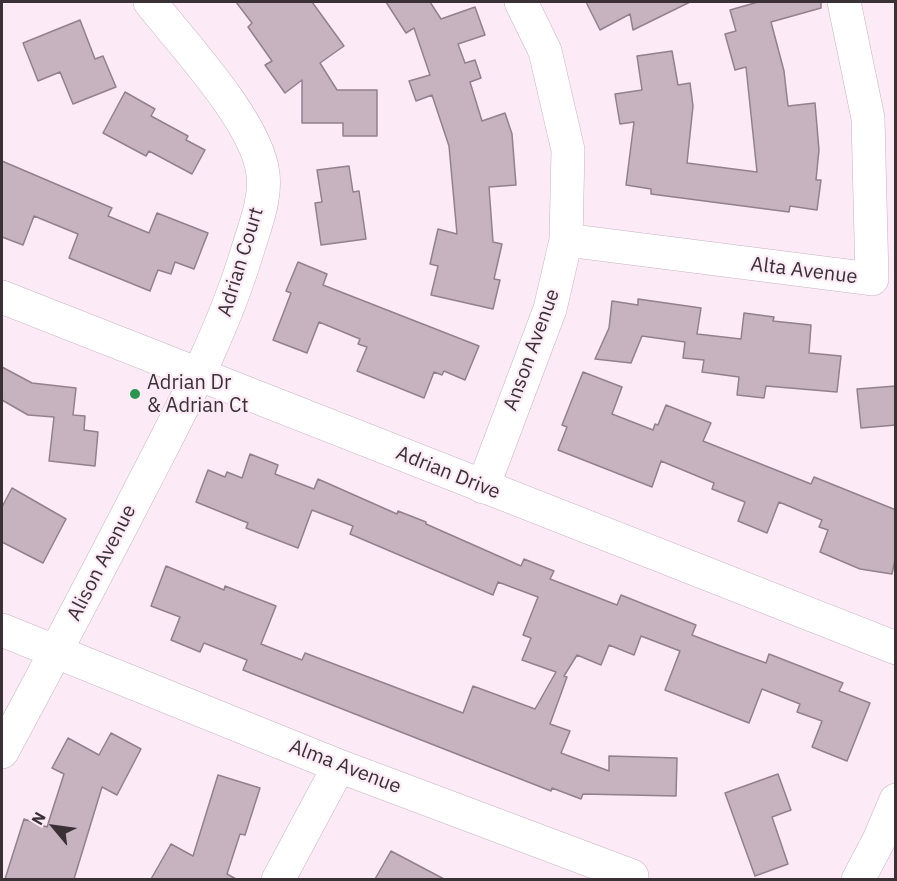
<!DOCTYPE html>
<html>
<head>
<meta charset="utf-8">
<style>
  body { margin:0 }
  #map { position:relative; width:897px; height:881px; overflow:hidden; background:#fcebf6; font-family:"IBM Plex Sans",sans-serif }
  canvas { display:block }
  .frame { position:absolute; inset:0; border:3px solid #393136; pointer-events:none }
  .north { position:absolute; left:24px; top:797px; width:60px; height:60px; -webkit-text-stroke:4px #fcebf6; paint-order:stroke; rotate:299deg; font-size:16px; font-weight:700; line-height:24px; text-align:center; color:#393136 }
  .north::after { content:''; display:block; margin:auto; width:21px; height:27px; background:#393136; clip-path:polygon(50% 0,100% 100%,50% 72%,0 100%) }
</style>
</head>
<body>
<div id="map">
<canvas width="897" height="881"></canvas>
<div class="frame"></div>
<div class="north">N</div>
</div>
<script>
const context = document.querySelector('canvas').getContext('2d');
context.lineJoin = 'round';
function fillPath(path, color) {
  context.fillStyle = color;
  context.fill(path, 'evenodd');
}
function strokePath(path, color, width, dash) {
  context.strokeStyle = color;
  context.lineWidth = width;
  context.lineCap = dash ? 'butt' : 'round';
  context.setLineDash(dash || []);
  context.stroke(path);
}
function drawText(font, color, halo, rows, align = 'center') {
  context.font = font + ' "IBM Plex Sans",sans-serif';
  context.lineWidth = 4.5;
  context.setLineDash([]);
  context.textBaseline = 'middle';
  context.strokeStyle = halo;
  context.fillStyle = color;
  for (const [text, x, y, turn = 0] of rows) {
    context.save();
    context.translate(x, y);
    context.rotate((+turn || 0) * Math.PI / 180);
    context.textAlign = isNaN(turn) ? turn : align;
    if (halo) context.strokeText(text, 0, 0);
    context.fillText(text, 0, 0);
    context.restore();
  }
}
const building = new Path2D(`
  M236,2H312L344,46L320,63L337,90H377V136H343V123H302V80L285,93L265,65L272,61L248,27L252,23Z
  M386,2H430L441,19L475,7L485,35L458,44L465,63L475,60L481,78L470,82L482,121L505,113L512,134L516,185L489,187L493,242L502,244L494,279L500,280L493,309L431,295L438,266L430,264L438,229L457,234L449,146L432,95L416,101L409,81L430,75L414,28L406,33Z
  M586,2H690L633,30L630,14L600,30Z
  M758,2H821V8L771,22L784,71L788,106L815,103L819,150L816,180H821L817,210L790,206L789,212L651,194V189L626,185L634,122L620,124L615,94L642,90L637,56L672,51L678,85L690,83L693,106L687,163L757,172L746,67L735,70L725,34L736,31L730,10Z
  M80,20L95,59L103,56L116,87L73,104L60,72L38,81L23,43Z
  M125,92L155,109L151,116L188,136L186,140L205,150L192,174L149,151L146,156L103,133Z
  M2,161L112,208L108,216L149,233L157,213L208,233L194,269L175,262L171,274L158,270L150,291L69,258L78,234L34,216L23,245L2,237Z
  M349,166L353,192L359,191L366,239L321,245L315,203L322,202L317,170Z
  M298,262L327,274L323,285L479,346L465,380L444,371L442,375L434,372L424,398L357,371L367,347L358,344L360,339L319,322L307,353L273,340L291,293L286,291Z
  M638,299L701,308L697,334L741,339L744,313L774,317L773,321L811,325L809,353L841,356L837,392L766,386L764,398L737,395L739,377L702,372L704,360L683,358L685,342L642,336L631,363L595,359L609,328L612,301L638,305Z
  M2,367L32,383L76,388L73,415L85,416L84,430L98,432L95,466L49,461L54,417L28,415L2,400Z
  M583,372L622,387L612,414L653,430L655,424L658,425L666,405L711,423L703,441L811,484L814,477L896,510V555L892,574L860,569L820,552L828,530L819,527L822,520L779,502L767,533L738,521L745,502L712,489L714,483L661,461L652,487L558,450L567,427L562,425Z
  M896,386V425L861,428L857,389Z
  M250,454L278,465L275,474L314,489L318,479L397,514L398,511L426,522V524L521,566L524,559L554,571L550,579L617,605L621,595L696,625L692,635L736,652L766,663L769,654L843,683L839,691L870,703L847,761L812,747L822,721L797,712L800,704L762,689L749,723L665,690L680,651L641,636L634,655L609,645L601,665L577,655L564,676L567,677L550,724L570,731L561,753L609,771V756L677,758L676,796L583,794L581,799L552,788L551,791L243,670L247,660L204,643L200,652L171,640L180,617L151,606L166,566L224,590L225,586L276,606L261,644L302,660L305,653L463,713L473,686L535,709L556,672L522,660L531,638L523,635L538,597L498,582L493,595L350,534L353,526L312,510L298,548L246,528L248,523L196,502L208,470L225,477L227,472L242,478Z
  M12,488L66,519L43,563L2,542V507Z
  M111,733L141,749L117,795L102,787L74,879H5L24,819L47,827L64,774L52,768L68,738L99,755Z
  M778,774L791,810L772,817L788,864L755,876L725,793Z
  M218,775L260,788L245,835L240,834L227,874L236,879H151L171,844L193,856Z
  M391,851L444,879H375Z`);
fillPath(building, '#c7b2c0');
strokePath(building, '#93808d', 1.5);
const minor = new Path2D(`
  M566,240L872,279L868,118L844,2
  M483,487L550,309L566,240L568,150L545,51L521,2
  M2,630L339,766L632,876L630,880
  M2,752C49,665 95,577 141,488C181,410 223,333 248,249C255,226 266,199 263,174C257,122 183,44 150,2
  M278,880L339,766`);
const tertiary = new Path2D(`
  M2,297L896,648
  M858,880L879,840L896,800`);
strokePath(minor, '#c7b2c0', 34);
strokePath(tertiary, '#c7b2c0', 34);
strokePath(minor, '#fff', 33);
strokePath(tertiary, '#fff', 33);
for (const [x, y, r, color] of [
  [135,394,6,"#29954e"]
]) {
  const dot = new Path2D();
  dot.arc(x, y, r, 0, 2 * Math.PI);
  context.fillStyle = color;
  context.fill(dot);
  strokePath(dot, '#fcebf6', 2);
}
drawText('20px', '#393136', '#fcebf6', [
  ["Adrian Court",241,262,-73],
  ["Alta Avenue",804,271,7],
  ["Anson Avenue",532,350,-70],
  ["Adrian Drive",448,473,22],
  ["Alison Avenue",102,563,-63],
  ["Alma Avenue",345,767,21]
]);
drawText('20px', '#393136', '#fcebf6', [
  ["Adrian Dr",147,383],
  ["& Adrian Ct",147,406]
], 'left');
</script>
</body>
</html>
